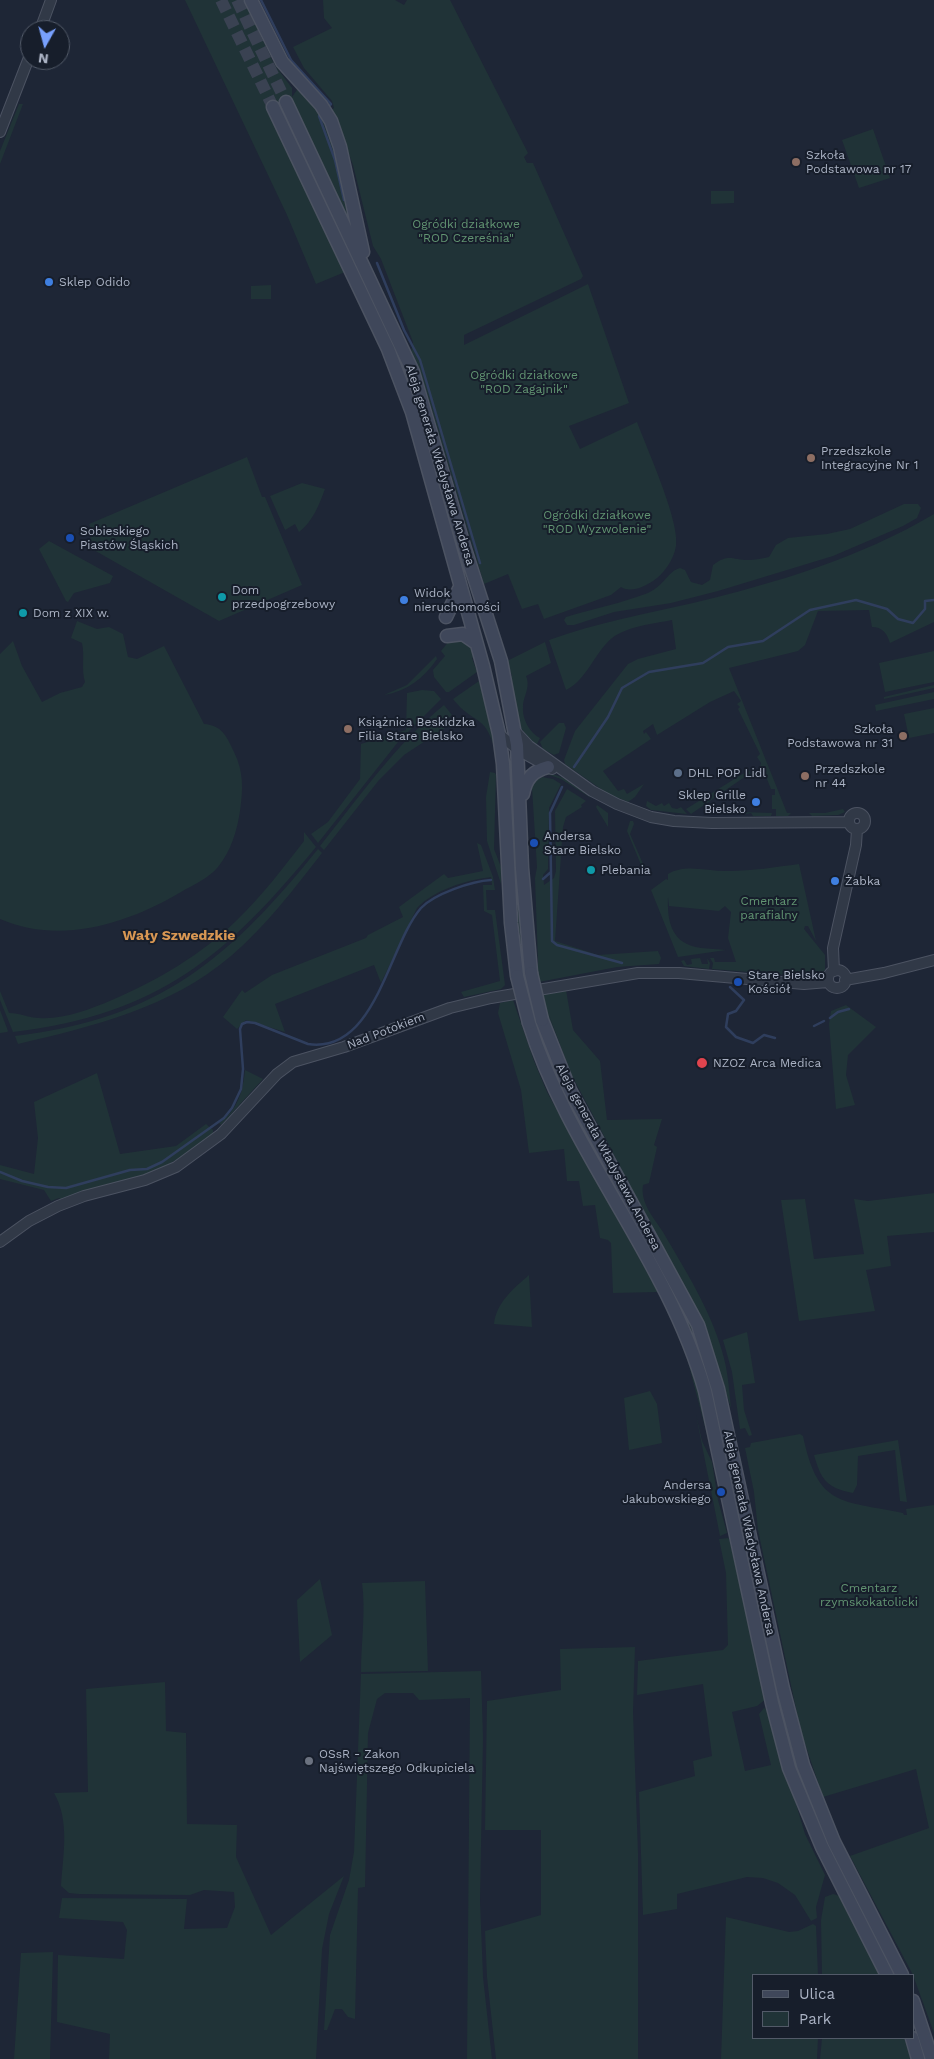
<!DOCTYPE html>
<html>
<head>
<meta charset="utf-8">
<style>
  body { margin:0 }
  #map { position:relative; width:934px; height:2059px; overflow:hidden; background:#1e2636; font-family:"Work Sans",sans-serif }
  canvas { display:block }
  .legend { position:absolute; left:752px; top:1974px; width:162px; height:65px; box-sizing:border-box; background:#171e2b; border:1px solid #525a68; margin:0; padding:6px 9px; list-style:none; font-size:15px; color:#abb3c4 }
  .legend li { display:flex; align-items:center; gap:10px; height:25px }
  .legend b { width:25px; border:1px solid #525a68 }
  .north { position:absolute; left:20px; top:20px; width:50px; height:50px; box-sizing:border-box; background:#171e2b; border:1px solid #525a68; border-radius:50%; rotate:187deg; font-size:14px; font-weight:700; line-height:20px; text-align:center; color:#abb3c4 }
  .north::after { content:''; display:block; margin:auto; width:18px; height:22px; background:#78a0fd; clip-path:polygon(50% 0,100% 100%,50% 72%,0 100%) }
</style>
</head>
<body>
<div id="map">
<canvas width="934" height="2059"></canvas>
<ul class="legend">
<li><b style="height:6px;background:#3f475a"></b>Ulica</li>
<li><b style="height:14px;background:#203337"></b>Park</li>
</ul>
<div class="north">N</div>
</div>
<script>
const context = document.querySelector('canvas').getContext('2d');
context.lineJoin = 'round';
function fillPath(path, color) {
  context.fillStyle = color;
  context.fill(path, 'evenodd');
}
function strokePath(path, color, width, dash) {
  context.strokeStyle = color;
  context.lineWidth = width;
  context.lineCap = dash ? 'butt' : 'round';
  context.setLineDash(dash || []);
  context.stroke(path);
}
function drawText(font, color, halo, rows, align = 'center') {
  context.font = font + ' "Work Sans",sans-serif';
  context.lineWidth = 4;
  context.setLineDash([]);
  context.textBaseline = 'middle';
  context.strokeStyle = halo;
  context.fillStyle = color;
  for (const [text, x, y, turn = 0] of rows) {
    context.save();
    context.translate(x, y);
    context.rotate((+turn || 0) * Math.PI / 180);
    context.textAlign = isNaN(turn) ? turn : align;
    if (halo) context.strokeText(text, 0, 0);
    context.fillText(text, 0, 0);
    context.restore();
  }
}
fillPath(new Path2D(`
  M185,0H244L274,64L292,88V97L299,87L328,124L356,237L289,99L267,110L345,272L316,284L287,215Z
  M323,0H395L404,5L407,0H450L528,153L524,157L527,163H533L583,276L581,279L464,335V345L588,284L629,403L569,426L580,449L637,422C647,449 680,521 676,546C674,559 664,574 653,581C644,587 631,593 621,587L611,595L544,619L538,604L522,609L508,574L484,584L426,390L411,352L413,342L381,259L373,246L353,165L337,122L331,110L334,108L332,101L304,68L293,47L332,28L324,18Z
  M19,104H23L0,164V151Z
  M873,129L890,178L859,188L842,140Z
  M734,191V203L711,204V191Z
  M271,285V299H251V286Z
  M247,457L262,497H265L302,585L219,621L85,545L93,534L89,524Z
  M302,483L325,489C319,505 313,521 299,532L295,524L285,530L270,496Z
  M904,504H918L921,508L917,518L903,526L833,556L718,591L671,603L614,612L574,625H567L564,620L566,617C593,609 622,603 648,593C664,586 668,571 680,568L685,570L691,582L702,585L710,580L713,565C729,553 732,560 749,560C755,560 763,558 769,557L776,545L788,538L827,534L850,529Z
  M934,514V622L890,643C887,633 882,627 872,627L869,610L818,611L805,645L798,651L729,668L787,813H791L788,816H776V809H772V795H775V789H771L763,769L748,778L746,776L691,814L686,809L749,770L751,774L759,770L761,763L757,757L760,754L738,709L740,707L737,704L741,701L734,691L710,702L657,735L653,724L643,731L644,734L646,732L651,739L603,771L618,791L624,789L627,794L644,784L635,797L628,802L608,794L565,764L564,760L575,731L628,664L638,659L676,649L672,620C653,624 628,626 612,638C595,652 586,681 566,690L549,640C596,623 645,614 693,603C776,583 860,558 934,514Z
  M49,541L113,576L110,583L74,593L68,602L66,601L39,549Z
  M77,621L97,629L109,627L123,634L128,657L137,659L164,646L204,724C222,725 227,737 234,752C244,772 243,790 240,811C237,831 231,851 218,867C209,878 193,885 181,892C127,924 60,945 0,919V654L13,641L22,666L42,702L60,693L82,687L85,682C81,669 85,656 82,643L71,638Z
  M459,638L470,645L475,657L472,658L477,672L449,692H446L434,677L433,670L445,656L441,651L450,640Z
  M545,642L551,663L526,676C531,688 523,696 523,707C522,719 530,733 540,738L537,744L534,745L520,727L510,677L512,676L507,661Z
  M934,651V682L885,692L879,663Z
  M436,656L437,659C423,679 407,691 384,695L407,685Z
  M479,681L482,692L485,693L492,721L496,754C486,712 474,726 453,699Z
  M934,685V688L884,699V697Z
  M422,690L434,691L441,699L398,742L318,843L311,834L328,822L360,779L361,744L406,730L407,693Z
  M934,692V699L876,711L875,705Z
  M444,705L452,715L442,724L445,728L404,755L379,780L324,850L320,846C359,797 396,744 444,705Z
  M934,708V733L909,738L904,714Z
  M559,723H564L566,728L559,753L554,755L543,749L540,742Z
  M490,772L495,773L496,775L494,849L501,867V884L487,841L486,797Z
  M544,773C558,773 584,787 591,798L561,779Z
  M514,775L520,922L525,972L522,973L518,949L508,776Z
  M542,777L553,779L561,784L549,808L548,869L543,875L544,885L554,878L556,871L555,811L567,789L586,801L581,805L582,807L566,817L563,827L555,941L598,955L658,951L661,958L659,964L617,967L539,982L536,964L538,963L535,878L537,867L532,788L535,781Z
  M647,801L656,806L662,803L664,806L669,803L672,808L677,809L681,807L687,814L651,810L646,806Z
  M597,805L608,813V827L596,807Z
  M843,809L845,812L838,815L812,816L809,813H825Z
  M740,812L772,813L771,816H753L751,813L740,815Z
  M630,821H633L634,824L630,834L647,873L644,872L627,831Z
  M304,832L316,847C225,957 160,1014 13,1032L0,1000V991L9,1013C20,1013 29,1018 39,1018C62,1020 91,1009 112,1000C158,980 201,955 237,920C262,896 283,868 304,841Z
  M477,843L481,845L493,877L495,890H486L487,910H495L505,985L501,989L464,997L461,992L500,981L492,915L484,911L483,885H492L491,877C466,880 434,890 417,908L381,983L374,965L275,1004L285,1032L246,1020L237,1029L223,1017L242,990L245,993L272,975L366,938L368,935L403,917L399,907L444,874L448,878L483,871Z
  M318,849L322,853C294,889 266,926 231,956C170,1008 94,1026 18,1044L15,1036C160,1019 230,958 318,849Z
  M799,864L816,941L808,926H805L804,929L825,955V970L820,976L811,977L712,969L713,963L710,958H714L715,962H736L728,938L731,912L725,906L719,911L669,906L668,897C667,923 672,944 701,948C710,949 718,949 726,950L678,957L651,890L666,879L668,880V874C686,863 709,872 729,871C752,871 776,867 799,864Z
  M700,958L702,964H708L707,958L710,963L709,969L684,966L681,961L684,960L687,965L692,964L691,959Z
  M566,990L573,1030L600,1061L607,1120L662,1119L654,1145L657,1147L649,1183L643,1185C640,1203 654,1218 663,1232C685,1270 710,1309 722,1351C728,1370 729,1389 731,1408L704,1328L568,1073L546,1013L542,994ZM548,1012L570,1072L625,1175L569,1073Z
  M513,1000L534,1061L547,1092L658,1292L613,1293L611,1243L608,1240L600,1238L595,1205L583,1206L579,1181H567L564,1149L529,1153L521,1090L498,1013L500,1003Z
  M846,1005L876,1027L848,1055L846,1075L855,1105L836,1109L829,1024L831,1011Z
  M533,1008L695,1332L710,1375L744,1531L740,1532L699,1354C665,1263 604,1183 562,1095C550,1068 541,1037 530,1009Z
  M0,1010L8,1031L7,1032L0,1033Z
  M245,1070L263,1079L221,1125L219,1123C238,1110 243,1091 245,1070Z
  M97,1073L120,1154L176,1146L206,1124L213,1130V1134C191,1150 169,1167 143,1176C116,1185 88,1189 61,1200L59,1198L51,1201L44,1190L0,1179V1165L34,1174L38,1138L34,1102Z
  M934,1193V1232L887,1236L891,1266L866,1270L875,1311L799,1321L781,1200L805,1199L814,1259L864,1254L854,1199L868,1201Z
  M529,1275L532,1327L494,1324C496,1303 513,1289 529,1275Z
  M747,1332L755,1383L742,1385L744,1410L752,1435L749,1436L745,1428L740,1429L732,1372L723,1340Z
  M686,1354L697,1377L709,1442Z
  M650,1391L657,1404L662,1443L629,1450L624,1398Z
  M696,1415L702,1441L712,1462L718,1500L727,1533L720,1536Z
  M800,1434L803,1436C818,1507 840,1500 903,1513L904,1515H907L906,1509L934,1505V2033L913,1975L850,1856L929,1828L916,1769L823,1797L801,1732L758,1530L754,1492L745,1448L750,1447L751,1443Z
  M898,1440L907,1502L900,1501L895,1450L858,1456L857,1485L853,1493C827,1488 821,1480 814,1455Z
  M744,1536L784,1718L782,1720L742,1537Z
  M729,1538L766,1699L757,1706L732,1712L745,1771L771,1765L759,1714L764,1708L768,1710L805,1834L825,1875L816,1907L817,1918L811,1921L795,1895L778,1883L763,1878L747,1877L677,1894V1909L643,1915L639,1792L695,1776L693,1761L712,1756L703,1684L637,1695L638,1661L723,1650L728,1645L726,1573L719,1539Z
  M320,1579L332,1635L300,1662L297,1600Z
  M425,1581L428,1671L361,1672C361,1644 366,1610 362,1583Z
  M635,1647L633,1712L638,1853V2059H496L487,1977L485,1931L541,1915V1830H485L487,1701L561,1690L560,1649Z
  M481,1671L483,1738L480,1900L483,1977L492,2059H467L470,1698L419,1700L413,1693H385L377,1699L368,1733L365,1887L358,1888L355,2019L348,2017L342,2009H335L327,2030H324L330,1935L349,1880L354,1852L361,1674Z
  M165,1682L166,1731L186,1733L187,1824L237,1825L236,1857L271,1935L344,1876L329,1914L322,1949L316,2059H109L110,2034L57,2022L58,1955L124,1959L127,1930L123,1922L59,1918L62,1898L187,1899L184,1929L227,1928L235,1907L234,1892L204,1890L190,1895L79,1894L69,1893L61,1886C63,1855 70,1821 54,1793L88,1792L86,1689Z
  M789,1742L791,1743L812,1805L848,1884C833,1869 789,1763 789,1742Z
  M861,1881L909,1975H908Z
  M833,1894L840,1896L882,1975H822L821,1920L825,1897Z
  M726,1917L789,1932L798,1931L813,1924L816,1926L818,1975H753V2038H818L817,2059H721Z
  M53,1952L50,2059H14L21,1953Z
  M822,2038H907L913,2059H820Z`), '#203337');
strokePath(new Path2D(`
  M261,0L291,60L331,104L329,106
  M321,112L319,116L335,160L344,200
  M377,263L404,330L420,360L480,563
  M574,767L608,717L622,688L649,672L703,663L728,647L763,641L810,610L856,600L887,609L898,619L913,623L925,609V601L934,600
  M551,872L552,941L557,945L622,963
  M543,879L551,872L550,813L562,787
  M730,987L744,1000L736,1011L728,1014L726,1027L736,1037L753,1043L764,1035L775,1038
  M830,1018L838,1012L849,1009
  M814,1026L824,1021
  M0,1172L22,1181L48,1187L66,1188L130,1170L147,1169L162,1162L224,1118L232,1108L241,1089L243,1069L240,1029L242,1024L247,1022L255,1023L308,1044C376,1054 388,946 421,908C434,894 472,881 491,880`), '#2f3e5d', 2.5);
strokePath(new Path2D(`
  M221,0L273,107
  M237,0L286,102`), '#3a4252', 12, [12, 6]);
const tertiary = new Path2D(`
  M40,30L51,0
  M0,132L30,55
  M515,731L529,746L592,791L617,804L651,817L674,821L712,823L849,822
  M499,734L518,750L552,769
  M849 821a8 8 0 1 1 16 0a8 8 0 1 1-16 0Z
  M828 979a9 9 0 1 1 18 0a9 9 0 1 1-18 0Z
  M834,971L833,948L856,845L857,829
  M845,980L884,973L934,960
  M0,1242L29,1221L58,1206L84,1196L145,1180L176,1167L221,1134L277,1074L293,1062L344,1047L450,1008L491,998L638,973H679L804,984L828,982`);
const secondary = new Path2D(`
  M251,0L282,62L321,105L331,121L340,147L363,252
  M286,102L413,372L465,549L501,661L517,745L522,868L531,973
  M273,107L388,349L412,412L483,666L499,734L503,764L511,923L517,976
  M446,617L460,587
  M447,636L463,634L476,643
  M523,794C526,778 533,771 548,767
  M542,1020L570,1090L698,1325L718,1389L783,1689L803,1765L834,1842L902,1975
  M529,1023C570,1154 668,1259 705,1391L772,1703L789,1768L822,1847L887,1975
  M913,2001L932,2059
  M912,2038L918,2059`);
strokePath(tertiary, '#4c5362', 12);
strokePath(secondary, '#4c5362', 15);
strokePath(tertiary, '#313947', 10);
strokePath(secondary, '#3f475a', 12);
const secondaryBridge = new Path2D(`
  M531,973L542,1020
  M517,976L529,1023`);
strokePath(secondaryBridge, '#4c5362', 15, []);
strokePath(secondaryBridge, '#3f475a', 12);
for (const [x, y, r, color] of [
  [796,162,5,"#8d6e63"],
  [49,282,5,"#3f7fe0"],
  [811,458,5,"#8d6e63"],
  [70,538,5,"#1a4fb4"],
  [222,597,5,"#0f9aa8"],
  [404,600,5,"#3f7fe0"],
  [23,613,5,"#0f9aa8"],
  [348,729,5,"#8d6e63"],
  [903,736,5,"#8d6e63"],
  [678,773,5,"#5c6f8a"],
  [805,776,5,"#8d6e63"],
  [756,802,5,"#3f7fe0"],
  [534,843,5,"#1a4fb4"],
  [591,870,5,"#0f9aa8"],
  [835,881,5,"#3f7fe0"],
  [738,982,5,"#1a4fb4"],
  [702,1063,6,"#e0444e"],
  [721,1492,5,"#1a4fb4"],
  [309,1761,5,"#6b7280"]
]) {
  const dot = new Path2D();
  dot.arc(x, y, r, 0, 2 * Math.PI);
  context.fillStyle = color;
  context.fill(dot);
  strokePath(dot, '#171e2b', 2);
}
drawText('12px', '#abb3c4', '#171e2b', [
  ["Szkoła",806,155],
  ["Podstawowa nr 17",806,169],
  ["Sklep Odido",59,282],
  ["Przedszkole",821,451],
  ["Integracyjne Nr 1",821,465],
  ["Sobieskiego",80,531],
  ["Piastów Śląskich",80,545],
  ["Dom",232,590],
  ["przedpogrzebowy",232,604],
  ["Widok",414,593],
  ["nieruchomości",414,607],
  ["Dom z XIX w.",33,613],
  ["Książnica Beskidzka",358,722],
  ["Filia Stare Bielsko",358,736],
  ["Szkoła",893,729,"right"],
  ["Podstawowa nr 31",893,743,"right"],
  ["Przedszkole",815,769],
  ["nr 44",815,783],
  ["DHL POP Lidl",688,773],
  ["Sklep Grille",746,795,"right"],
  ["Bielsko",746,809,"right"],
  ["Andersa",544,836],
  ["Stare Bielsko",544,850],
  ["Plebania",601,870],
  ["Żabka",845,881],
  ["Stare Bielsko",748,975],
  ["Kościół",748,989],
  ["NZOZ Arca Medica",713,1063],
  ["Andersa",711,1485,"right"],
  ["Jakubowskiego",711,1499,"right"],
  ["OSsR - Zakon",319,1754],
  ["Najświętszego Odkupiciela",319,1768]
], 'left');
drawText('12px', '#629572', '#171e2b', [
  ["Ogródki działkowe",466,224],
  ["\"ROD Czereśnia\"",466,238],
  ["Ogródki działkowe",524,375],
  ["\"ROD Zagajnik\"",524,389],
  ["Ogródki działkowe",597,515],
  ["\"ROD Wyzwolenie\"",597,529],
  ["Cmentarz",769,901],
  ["parafialny",769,915],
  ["Cmentarz",869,1588],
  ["rzymskokatolicki",869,1602]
]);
drawText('12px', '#abb3c4', '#171e2b', [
  ["Aleja generała Władysława Andersa",440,465,73],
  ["Nad Potokiem",386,1031,-21],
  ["Aleja generała Władysława Andersa",608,1157,62],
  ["Aleja generała Władysława Andersa",749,1533,78]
]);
drawText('bold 14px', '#d89753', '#171e2b', [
  ["Wały Szwedzkie",179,936]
]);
</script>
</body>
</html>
